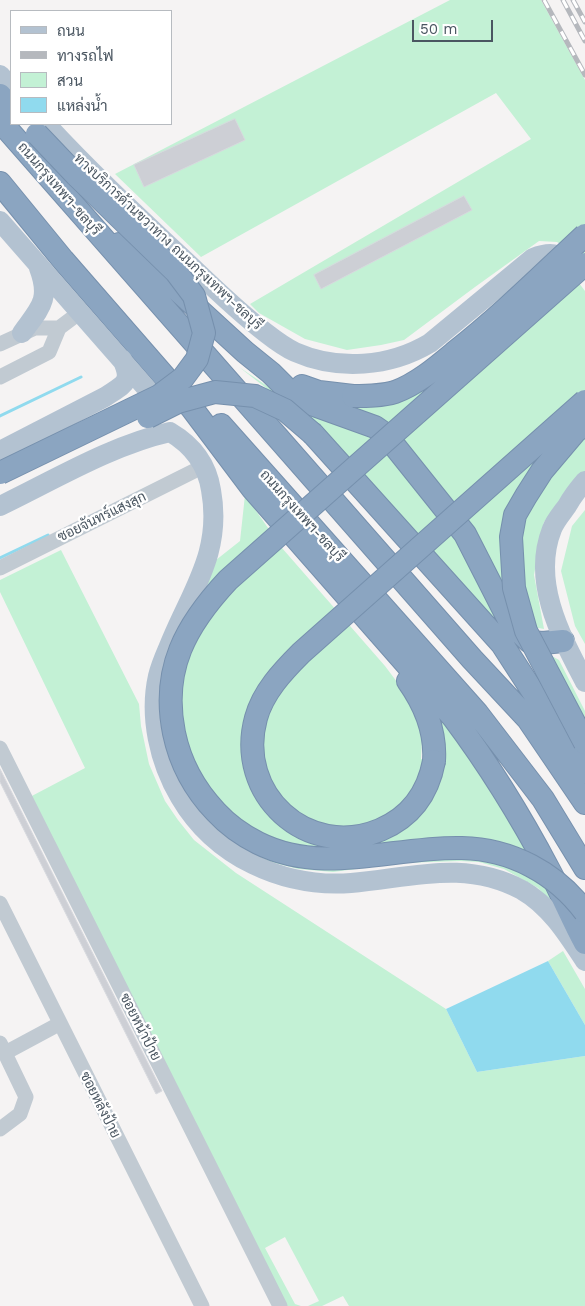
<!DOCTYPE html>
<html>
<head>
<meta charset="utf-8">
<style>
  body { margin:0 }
  #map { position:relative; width:585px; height:1306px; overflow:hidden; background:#f5f3f3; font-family:"Work Sans",Sarabun,sans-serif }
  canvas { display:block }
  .legend { position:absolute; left:10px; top:10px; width:162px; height:115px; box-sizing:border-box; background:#fff; border:1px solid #b7bbc0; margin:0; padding:6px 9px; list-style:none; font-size:15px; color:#4a5661 }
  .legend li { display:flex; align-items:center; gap:10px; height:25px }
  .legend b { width:25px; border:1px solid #b7bbc0 }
  .scale { position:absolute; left:412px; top:20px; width:81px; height:22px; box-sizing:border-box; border:2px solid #4a5661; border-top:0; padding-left:6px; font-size:15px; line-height:18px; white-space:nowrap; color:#4a5661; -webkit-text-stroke:4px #fff; paint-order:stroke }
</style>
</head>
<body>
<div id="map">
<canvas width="585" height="1306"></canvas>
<ul class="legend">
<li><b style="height:6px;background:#b3c2d1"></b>ถนน</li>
<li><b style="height:6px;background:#b5b8bd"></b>ทางรถไฟ</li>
<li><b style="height:14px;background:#c3f1d5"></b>สวน</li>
<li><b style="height:14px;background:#90daee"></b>แหล่งน้ำ</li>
</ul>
<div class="scale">50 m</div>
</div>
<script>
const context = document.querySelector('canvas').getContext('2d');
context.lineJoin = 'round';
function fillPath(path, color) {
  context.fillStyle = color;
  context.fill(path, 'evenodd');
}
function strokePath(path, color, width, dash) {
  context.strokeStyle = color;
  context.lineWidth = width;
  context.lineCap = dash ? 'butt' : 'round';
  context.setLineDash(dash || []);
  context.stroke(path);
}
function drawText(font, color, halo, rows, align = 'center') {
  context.font = font + ' "Work Sans",Sarabun,sans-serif';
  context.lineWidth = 4.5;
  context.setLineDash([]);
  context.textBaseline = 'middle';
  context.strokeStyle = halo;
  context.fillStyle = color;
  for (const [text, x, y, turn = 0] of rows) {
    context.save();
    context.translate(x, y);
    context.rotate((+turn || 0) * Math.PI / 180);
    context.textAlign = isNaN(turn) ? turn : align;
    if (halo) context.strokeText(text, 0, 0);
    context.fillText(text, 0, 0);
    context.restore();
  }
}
fillPath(new Path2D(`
  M450,0H541L585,80V259L557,242L539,241L475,287L404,340L381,345L347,350L305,339L259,313L250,304L531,139L496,93L201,257L115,174Z
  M576,279L585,291V472L544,522L534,575L544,629L533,627L513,613L488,553L446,496L343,407L386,402Z
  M239,367L282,396L373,437L461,538L511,633L559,660L585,711V719L483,607L279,398Z
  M245,495L282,548L385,666L403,690L419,726L422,738L421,759L442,762L437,709L484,772L565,919L538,888L504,869L479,862L460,861L402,863L333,872L298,869L263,860L224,837L161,698L216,560L240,541Z
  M585,510V644L575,626L561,571L572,526Z
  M61,550L139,704L141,726L149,764L165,801L178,820L194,840L236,873L446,1009L477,1072L585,1056V1306H349L343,1296L322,1306H308L319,1301L285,1237L265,1248L295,1304L301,1306H281L28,798L85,768L0,592V580Z
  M563,951L585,989V1025L548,961Z`), '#c3f1d5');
fillPath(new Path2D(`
  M548,961L585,1025V1056L477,1072L446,1009Z`), '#90daee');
strokePath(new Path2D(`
  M0,416L81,377
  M0,558L48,535`), '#90daee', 3);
const building = new Path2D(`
  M235,119L245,140L144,187L134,165Z
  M464,196L472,210L321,289L314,275Z
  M0,769L162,1091L156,1094L0,782Z`);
fillPath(building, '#cdcfd5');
strokePath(building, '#d7d9de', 1);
const highway = new Path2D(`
  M0,95L11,107
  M0,121L472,659L528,719L585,803
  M0,183L63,260L191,407L252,488L453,717C489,765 521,817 549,870C562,894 572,919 585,943
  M119,244L150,265L245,352L271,373L293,395L311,404L375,427L385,434L465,534L511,624L530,642L543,643L563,641
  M302,386L319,392L353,396
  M221,425L477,713L543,799L585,868
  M313,434L502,644L585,772
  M408,681C425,705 436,732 434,761`);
strokePath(highway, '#7690ad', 24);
strokePath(new Path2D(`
  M0,344L35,328H59L79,313
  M0,377L49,352L59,328
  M0,568L204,466
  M0,748L280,1306
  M0,903L202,1306
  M0,1043L26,1097L20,1114L0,1129
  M5,1053L59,1024`), '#c1cad2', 15);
strokePath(new Path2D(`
  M0,75L11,87
  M46,124C93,175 144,222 195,270C218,292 241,314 266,333C275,340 284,347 295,352C338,371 390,367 430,343L533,258C551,251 557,254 573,262
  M0,221L147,389L158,413
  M22,333C40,308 51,300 39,268
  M0,451L105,397C124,384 133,383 122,359
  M585,481C578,489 572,497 567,506C562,513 555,521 552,529C531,582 561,636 585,682
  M0,506C54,480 112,445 170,432C192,445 207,464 211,490C222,550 194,587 172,639C167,651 161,663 158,676C149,716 159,762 180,797C215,857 283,888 351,883C411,878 464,859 522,890C550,906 568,935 585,961`), '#b3c2d1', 20);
strokePath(highway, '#8ba5c1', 22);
const rail = new Path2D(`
  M544,0L585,75
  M563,0L585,41
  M573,0L585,22`);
strokePath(rail, '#b5b8bd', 5);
strokePath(rail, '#fff', 3, [9]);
const highwayBridge = new Path2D(`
  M585,264L228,580C186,625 161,669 174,733C180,762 195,790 216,812C228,825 242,835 258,843C324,876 393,846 462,848C511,849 556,873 585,912
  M353,396C367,396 382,396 395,392C417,384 437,367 455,352C501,316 542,275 585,235
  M148,417L178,402L215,392L255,396L285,410L313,434
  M585,424L575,432L542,471L526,496L515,515L511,537L514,588L526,631L585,743
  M0,473L159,396L183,378L197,359L204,333L194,296L176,272L76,175L37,134
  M434,761C428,793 411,817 380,830C307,860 235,794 256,718C263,692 283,671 301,653L585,401`);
strokePath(highwayBridge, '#7690ad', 24, []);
strokePath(highwayBridge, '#8ba5c1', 22);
drawText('14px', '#4a5661', '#fff', [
  ["ถนนกรุงเทพฯ-ชลบุรี",59,189,49],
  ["ทางบริการด้านขวาทาง ถนนกรุงเทพฯ-ชลบุรี",168,242,43],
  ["ถนนกรุงเทพฯ-ชลบุรี",302,516,48],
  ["ซอยจันทร์แสงสุก",102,517,-26],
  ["ซอยหน้าป้าย",140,1027,63],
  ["ซอยหลังป้าย",100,1105,63]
]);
</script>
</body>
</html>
